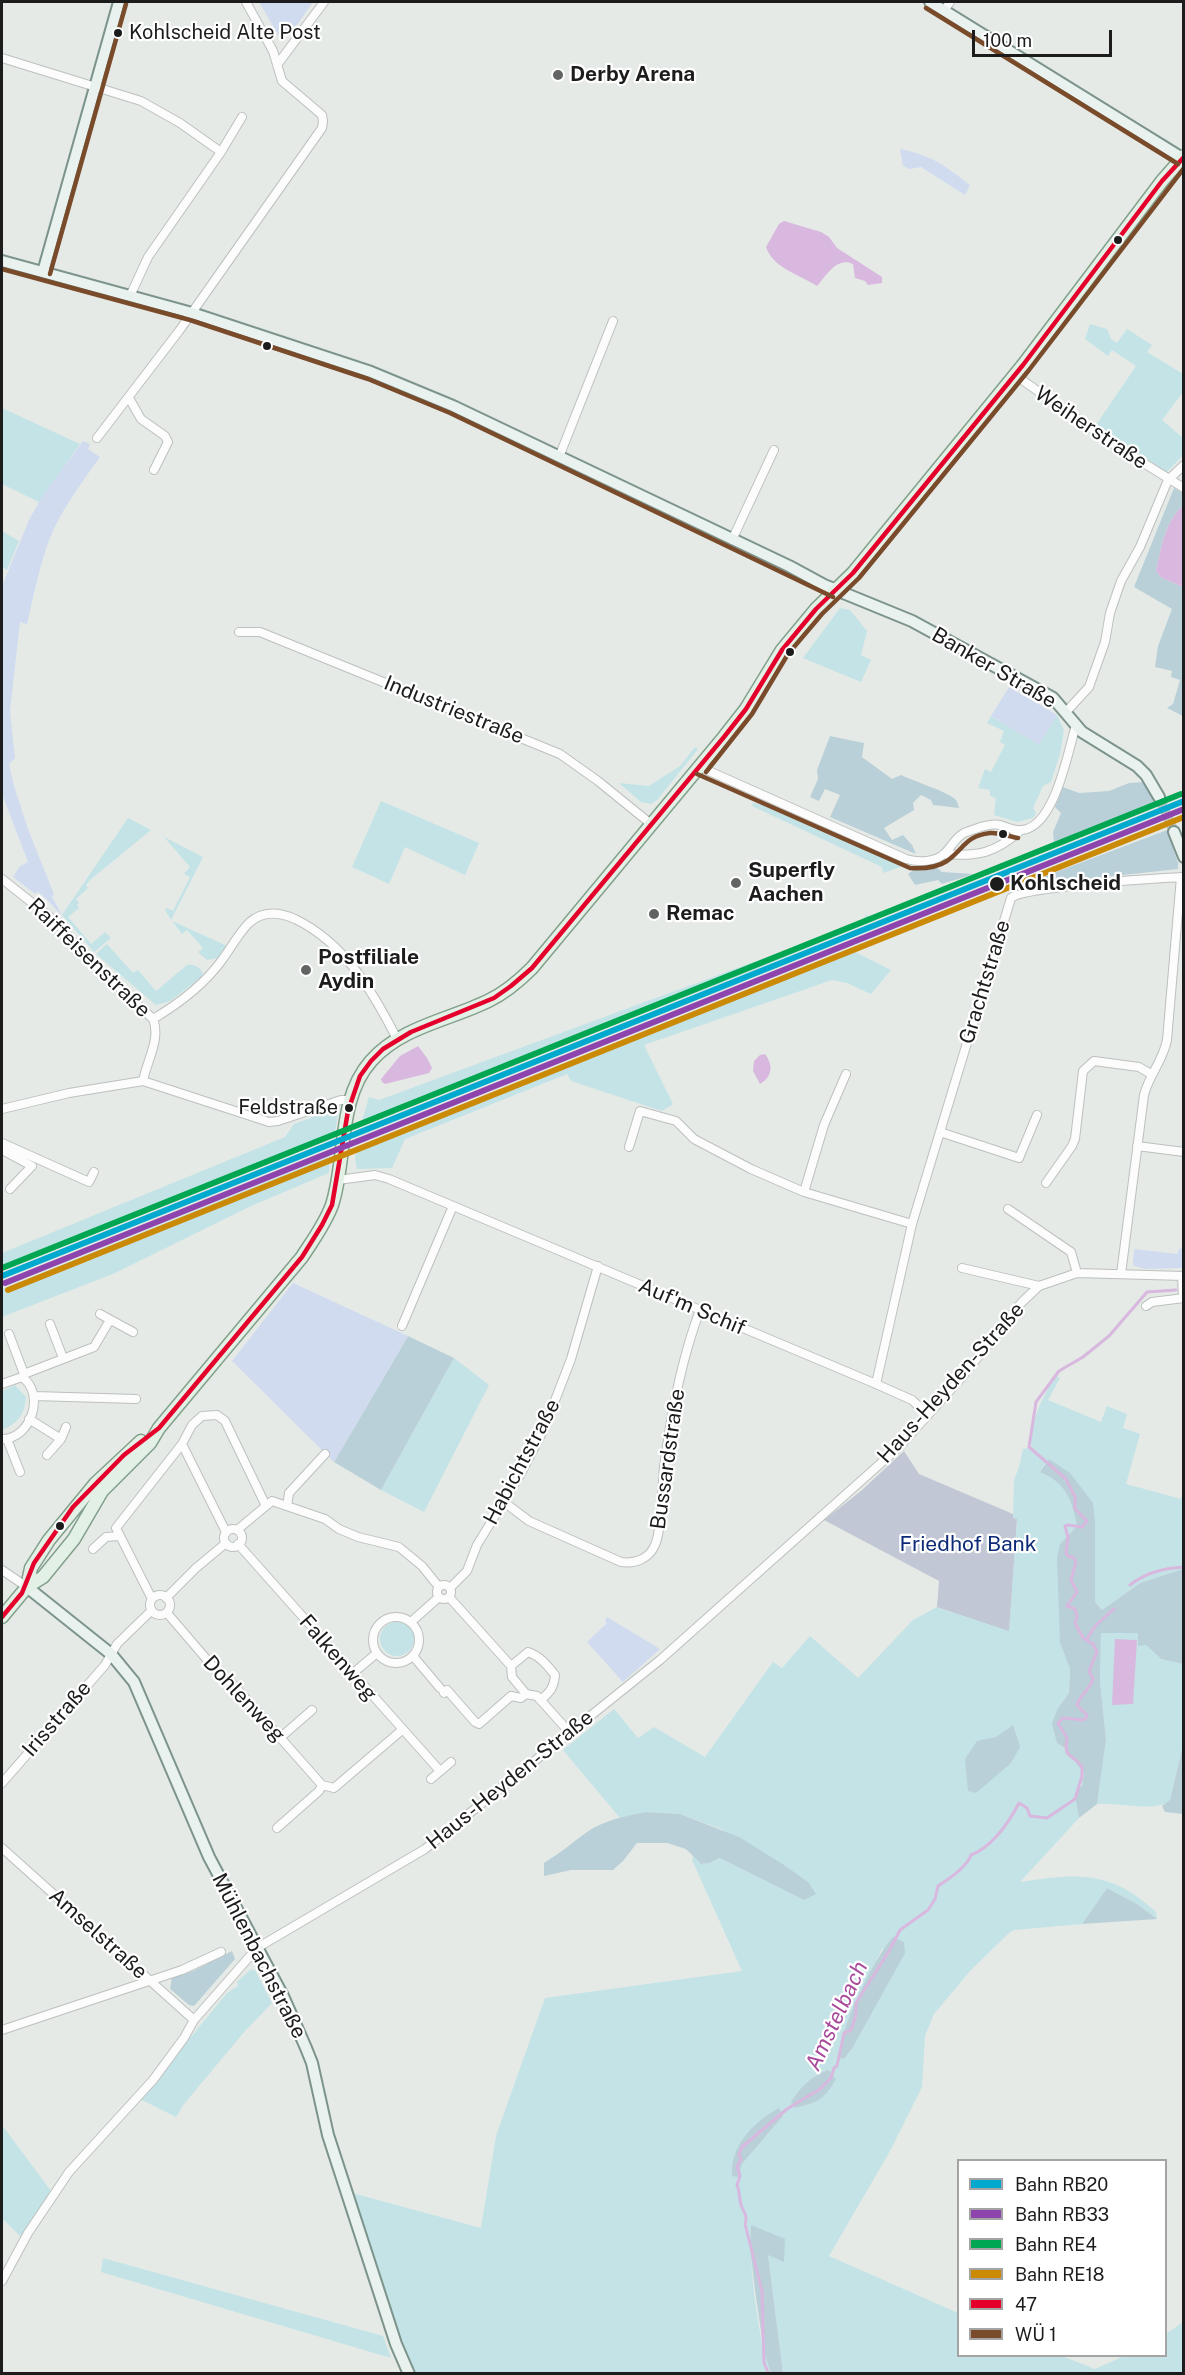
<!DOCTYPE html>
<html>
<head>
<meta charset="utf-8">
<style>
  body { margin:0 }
  #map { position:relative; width:1185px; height:2375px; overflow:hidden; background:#e5eae6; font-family:"Public Sans",sans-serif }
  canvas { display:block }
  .frame { position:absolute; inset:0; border:3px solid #1c1c1c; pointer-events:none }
  .legend { position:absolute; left:957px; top:2159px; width:210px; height:198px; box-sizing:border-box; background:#fff; border:2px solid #a4a4a4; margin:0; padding:8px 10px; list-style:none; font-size:18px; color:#1c1c1c }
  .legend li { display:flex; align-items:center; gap:12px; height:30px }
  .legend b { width:30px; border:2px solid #a4a4a4 }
  .scale { position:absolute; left:972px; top:30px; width:140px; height:27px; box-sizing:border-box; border:3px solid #1c1c1c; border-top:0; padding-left:8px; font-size:18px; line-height:21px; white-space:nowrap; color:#1c1c1c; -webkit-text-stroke:4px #fff; paint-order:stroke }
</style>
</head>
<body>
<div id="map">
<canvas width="1185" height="2375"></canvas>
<div class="frame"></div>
<ul class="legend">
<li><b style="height:8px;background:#00a9ce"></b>Bahn RB20</li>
<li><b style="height:8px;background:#8e44ad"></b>Bahn RB33</li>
<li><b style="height:8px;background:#00a651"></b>Bahn RE4</li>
<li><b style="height:8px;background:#cb8a06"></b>Bahn RE18</li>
<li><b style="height:8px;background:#e4002b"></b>47</li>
<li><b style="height:8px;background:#7a4b2a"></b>WÜ 1</li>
</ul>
<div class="scale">100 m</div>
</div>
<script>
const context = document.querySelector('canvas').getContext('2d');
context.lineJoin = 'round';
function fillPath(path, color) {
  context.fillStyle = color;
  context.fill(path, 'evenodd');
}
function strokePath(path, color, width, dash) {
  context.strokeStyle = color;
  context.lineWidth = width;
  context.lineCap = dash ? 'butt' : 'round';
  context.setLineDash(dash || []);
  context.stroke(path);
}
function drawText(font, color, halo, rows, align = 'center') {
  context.font = font + ' "Public Sans",sans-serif';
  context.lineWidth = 4.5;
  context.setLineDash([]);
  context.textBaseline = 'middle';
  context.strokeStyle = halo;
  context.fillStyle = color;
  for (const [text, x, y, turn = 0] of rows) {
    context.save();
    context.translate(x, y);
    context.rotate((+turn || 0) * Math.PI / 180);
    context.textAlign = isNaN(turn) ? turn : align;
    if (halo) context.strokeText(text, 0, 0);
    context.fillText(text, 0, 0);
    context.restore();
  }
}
fillPath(new Path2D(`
  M1090,324L1107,329L1111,339L1117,343L1127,329L1152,345L1147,352L1183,374V392L1162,420L1183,438V455L1167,472L1096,425L1136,366L1112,350L1108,356L1085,339Z
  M2,408L80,444L39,502L2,484Z
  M2,531L19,541L7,570L2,566Z
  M840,608L850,610L867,631L861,655L871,660L861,682L803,658Z
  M1057,715L1064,730L1060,754L1051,782L1043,786L1033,808L1036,813L1033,818L1017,822L994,815L996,798L990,796V790L978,788L985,769L991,772L1005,745L1000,742L1004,731L987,723L991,716L1039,745Z
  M695,747L698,749L657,800L651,804L641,802L619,783L649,786L680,766Z
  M381,801L479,843L465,875L405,847L389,884L352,867Z
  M753,803L777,808L891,859L901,867L883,873L882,867L752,806Z
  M128,818L151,830L90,880L86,885L88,888L76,899L79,903L77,905L79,908L68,917L91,944L105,932L111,938L94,952L62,915Z
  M164,837L203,857L171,920L165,910L167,908L173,911L190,877L184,874L190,867Z
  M866,915L876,920L752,971L361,1124L369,1097L379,1100L862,922Z
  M172,921L225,945L226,946L218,958L207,960L198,952L203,948L187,930L182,934Z
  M107,944L133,973L138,970L156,991L187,965C195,964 202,968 203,976L170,1001L156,1005L96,954Z
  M849,949L891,970L871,994L847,983L832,980L644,1045L673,1104L662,1111L571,1081L567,1074L405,1139L392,1168L357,1169L355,1159L357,1148Z
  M335,1109L338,1114L334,1137L2,1271V1253L285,1137L294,1124Z
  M330,1156L329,1173L251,1206L115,1273L2,1317V1289Z
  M454,1358L489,1385L424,1512L381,1490Z
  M1056,1376L1060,1378L1048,1400L1101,1422L1107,1406L1127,1414L1123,1428L1140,1434L1126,1484L1181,1499L1183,1490V1569L1140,1583L1102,1610L1095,1602V1522L1049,1459L1047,1461L1042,1459L1046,1462L1040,1472C1066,1483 1072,1500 1077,1526L1060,1544V1643L1070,1669L1069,1693L1058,1708L1057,1743C1068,1751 1082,1765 1084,1779L1076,1794L1079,1818L1020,1882C1077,1873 1111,1870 1156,1912L1157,1919L1137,1904L1107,1888L1082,1924L1014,1930L1009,1933L970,1971L934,2014L925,2036L922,2087L890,2151L829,2256L958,2313V2356H1062L1095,2369L1124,2356H1166V2334L1183,2322V2373H783L768,2255L751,2226C749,2262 756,2316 764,2351C766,2359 770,2366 771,2373H412L397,2337L352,2193L481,2228L496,2136L545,1998L742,1971L692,1860L693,1856L701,1864L709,1863L720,1858L804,1900L759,1851L721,1829L680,1814L646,1812L620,1818L563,1750L614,1709L638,1738L654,1727L705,1757L773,1662L782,1668L810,1636L858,1678L913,1620L937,1607L1009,1630L1017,1519L1013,1518L1014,1480L1019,1467L1023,1449L1027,1448L1035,1453C1021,1437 1045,1391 1056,1376ZM882,1949L904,1953L853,2047L844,2059L839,2058C838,2031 870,1975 882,1949ZM783,2116L742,2164L732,2167C743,2130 748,2130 783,2116Z
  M15,1385L26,1397C25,1414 17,1424 2,1430V1391Z
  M380 1639a17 17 0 1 1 34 0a17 17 0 1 1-34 0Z
  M1101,1632L1139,1633L1146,1645L1161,1659L1183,1664V1745L1170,1800C1159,1813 1114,1802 1097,1804L1106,1740L1100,1681Z
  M250,1970H255L272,2003L245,2031L184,2104L176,2117L140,2099L227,1993L238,1986L237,1982Z
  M2,2125L51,2191L22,2238L2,2218Z
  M103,2258L383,2336L391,2358L101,2272Z`), '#c3e3e7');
fillPath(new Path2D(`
  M1174,488L1183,493V506C1165,521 1161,549 1156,571L1162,578L1183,587V716L1167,708L1173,704L1180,680L1171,677L1172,671L1155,667L1158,646L1172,609L1134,587Z
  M830,736L864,743L862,757L892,779L901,775C911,780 950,793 955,799C957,801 958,804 959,808L933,805L931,800L921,795L913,803L914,810L884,828L892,840L903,835L912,845L916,854L830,817L840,795L825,789L819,801L810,797L818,779L817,770Z
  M1144,782L1157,803L1054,843L1053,832L1061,813L1055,807L1063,787L1079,793L1109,791L1129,783Z
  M1167,830L1178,863V869L1040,884L1043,877Z
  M935,866L942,872L974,874L942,884L938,880L915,885L908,874L918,867Z
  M408,1336L454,1358L381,1490L334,1462Z
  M1049,1459L1070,1473L1093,1503L1095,1522V1602L1102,1610L1140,1583L1183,1569V1664L1161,1659L1146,1645L1138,1646V1633H1101L1100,1681L1106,1740L1097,1804L1079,1818L1075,1794L1082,1785L1084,1774L1067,1750L1057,1743L1052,1723L1058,1708L1069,1693L1070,1669L1060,1643L1057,1558L1060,1544L1077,1526C1072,1500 1066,1483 1040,1472Z
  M1013,1725L1020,1747L1011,1763L976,1793L968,1791L965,1759L977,1741L996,1737Z
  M1183,1745V1814L1165,1812L1162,1806L1170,1800Z
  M646,1812L680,1814L739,1837L784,1865L808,1882L816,1894L804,1900L720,1858L709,1863L701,1864L686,1849L667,1843H637L623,1861L613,1870H571L544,1876V1863C560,1853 572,1843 587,1832C604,1820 626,1816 646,1812Z
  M1107,1888L1137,1904L1157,1919L1082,1924Z
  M893,1937L904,1942L905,1953L853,2047L844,2059L839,2058C838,2032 875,1956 893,1937Z
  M232,1951L235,1959L194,2006L189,2005L170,1989L172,1977L193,1971Z
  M828,2070L836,2079C824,2100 817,2103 794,2108L791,2102C801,2087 811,2076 828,2070Z
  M779,2108L783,2116L742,2164L738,2177L732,2176C730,2145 754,2122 779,2108Z
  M751,2225L785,2239L784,2262L768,2255L783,2373H771L764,2352L755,2290L750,2248Z`), '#bad0d8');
fillPath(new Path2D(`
  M904,1451L919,1474L1013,1514V1518L1017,1519L1009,1631L937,1607L939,1581L824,1520L861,1491Z`), '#c1c7d4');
fillPath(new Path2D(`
  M259,2H313L290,35L279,36Z
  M900,149C933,156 944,165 970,185L965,195L921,167L910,169L903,166Z
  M83,441L90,444L88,449L100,457C83,481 64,506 52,533C40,562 34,594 27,624L20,622L10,711L15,758L9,764L14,786L29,832L54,894L52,897L62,915C54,908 47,898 38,892L35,894L13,877L20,866L28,862L2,794V586L29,520L43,495Z
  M1009,687L1057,715L1039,745L991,716Z
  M1183,1245V1268L1144,1269L1133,1265L1134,1249L1177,1254L1179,1249L1182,1248Z
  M293,1283L408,1336L334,1462L232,1361Z
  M607,1617L660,1649L623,1682L587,1642L607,1623L605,1621Z`), '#d0dbf0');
fillPath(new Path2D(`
  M784,221L821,232L829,237L837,248L882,277V283L868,285L865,281L855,278L853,264C837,256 826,276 817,286C800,275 773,268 766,247L779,224Z
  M1183,506V587L1162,578L1156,571C1161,549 1165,521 1183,506Z
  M418,1046L427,1058L432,1068L429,1073L385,1084L382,1082L381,1079L400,1056Z
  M765,1054C773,1064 773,1077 760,1084L753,1071L754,1061L760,1055Z
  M1115,1639L1137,1640L1133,1704L1112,1705Z`), '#d8b8de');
strokePath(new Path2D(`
  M1130,1585C1145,1573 1165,1568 1184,1567
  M1086,1640L1096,1625L1114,1609
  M769,2374L764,2363L762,2291L745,2224C748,2215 744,2213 741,2205C739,2198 740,2192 737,2185L740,2176L737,2166L741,2160L739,2154L742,2147L787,2109L820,2089L831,2078L834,2068L837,2066L844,2033L851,2030L856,2015V2003L889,1951L900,1930L928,1910L935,1899L938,1886C949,1879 967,1867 971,1855C994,1846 1009,1822 1019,1803L1027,1808L1030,1816L1047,1818L1075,1799L1082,1776V1767C1073,1753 1063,1760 1067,1738L1058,1723L1063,1718L1083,1720L1086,1718L1087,1715L1077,1705C1080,1695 1089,1691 1093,1679L1089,1671L1097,1652L1093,1644L1083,1638L1075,1623L1077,1617L1075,1609L1067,1606L1077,1592L1071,1580L1076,1562L1074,1558L1068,1556L1066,1553L1068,1537L1065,1526L1068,1525L1082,1527L1087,1521L1075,1509V1497L1066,1479L1029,1447L1036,1402L1059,1371L1083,1357L1109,1336L1147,1292L1176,1290`), '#d8b8de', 3);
strokePath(new Path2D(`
  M1159,797L1174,832`), '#bdc1be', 10, [10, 5]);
const street = new Path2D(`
  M944,11L950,2
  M2,58L141,101L180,123L221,152
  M277,65L324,2
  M130,296L148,257L221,152L242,117
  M1015,375L1116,446L1184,488
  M129,398L141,419L165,436L168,442L154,470
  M97,438L179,331L322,128L323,121L322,115L282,81L273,51L246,2
  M559,457L613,321
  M732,540L774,450
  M239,632H260L560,754L598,781L651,824
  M1066,712L1089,687L1105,642L1110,613L1121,581L1140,547L1168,480L1184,465
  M700,767L906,859C919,863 936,862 945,853C952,846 956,837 964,833C975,829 988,823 1000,825C1007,827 1014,831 1022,830C1055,827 1068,751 1076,725
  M944,854C978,857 995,853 1020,831
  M2,879L55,921L89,959L153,1019C161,1039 147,1060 143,1081
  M153,1019C180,1003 204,985 222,960C231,948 238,934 249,923C263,910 279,912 295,919C345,943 373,992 397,1039
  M2,1109L69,1093L143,1081L269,1122L278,1121L341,1100H352
  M940,1132L1019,1158L1037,1115
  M2,1143L89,1182L94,1172
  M1137,1146L1184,1152
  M629,1147L640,1111L676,1121L694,1139L751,1169L804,1192L912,1224
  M2,1150L32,1166L10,1189
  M338,1180L375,1175L389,1179L876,1384L912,1400L928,1415
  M1046,1183L1072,1146L1075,1139L1083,1071L1094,1061L1139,1067L1151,1074
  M804,1192L824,1125L846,1074
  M1008,1209L1071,1252L1077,1273
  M962,1268L1039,1286
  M1121,1274L1144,1095C1149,1075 1163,1061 1167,1040L1181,877
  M1182,1276L1183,1298
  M1146,1306L1152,1302L1184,1298
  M100,1314L133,1332
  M50,1324L63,1358
  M402,1326L453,1206
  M9,1334L24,1374L23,1376
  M24,1374L94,1347L110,1320
  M2,1384L22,1377C46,1394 31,1439 2,1439
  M876,1384L912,1224L1011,898C1023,887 1159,878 1184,877
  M34,1396L136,1399
  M29,1419L61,1439
  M7,1439L20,1472
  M182,1444L226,1532
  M47,1455L61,1439L66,1427
  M504,1502L529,1521L621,1562C635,1564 649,1559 655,1545C662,1530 662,1486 664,1467C671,1414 681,1360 700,1310
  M287,1506L289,1493L325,1454
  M224 1538a9 9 0 1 1 18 0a9 9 0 1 1-18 0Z
  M237,1530L272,1501L325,1519L339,1529L358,1537L399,1547L422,1566L439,1587
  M238,1544L440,1771
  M93,1549L106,1537L119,1536
  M2,1570L27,1587
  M437 1592a7 7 0 1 1 14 0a7 7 0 1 1-14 0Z
  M450,1588L467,1571L477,1545L520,1475L544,1429L571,1359L598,1266
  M150 1605a10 10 0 1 1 20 0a10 10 0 1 1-20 0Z
  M449,1597L511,1666L512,1677L526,1694L537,1696L570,1733
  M166,1598L196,1568L226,1543
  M152,1599L116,1528L182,1444L192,1425L202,1416L217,1415L225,1421L266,1506
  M167,1613L221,1676L231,1682L322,1785L334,1788L402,1730
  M373 1640a23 23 0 1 1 46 0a23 23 0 1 1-46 0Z
  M411,1622L439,1597
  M413,1656L440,1688
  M511,1666L528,1652C540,1656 547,1665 555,1675C554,1687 550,1693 540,1700
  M352,1674L377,1653
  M444,1693L447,1690L475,1722L479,1724L511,1696L521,1698L526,1694
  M281,1737L312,1710
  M431,1779L451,1762
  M2,1783L105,1665L117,1644L151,1611
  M277,1828L319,1791L322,1785
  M2,1848L194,2020
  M2,2030L182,1970L221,1952
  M2,2281L28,2233L69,2172L153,2080L184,2038L194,2020L257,1948L425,1849L660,1660L899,1447L962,1377L1021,1303L1039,1286L1077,1273L1184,1276`);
const secondary = new Path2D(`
  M930,2L1182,158
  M2,261L192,313L371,372L453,406L789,566L824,585L912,621L1053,698L1082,732L1137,766L1146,775L1159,797
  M43,272L119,2
  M1174,832L1184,857
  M27,1587L111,1654L134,1682L209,1857L283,1996L306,2048L312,2063L328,2135L396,2344L409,2374`);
const primary = new Path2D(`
  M27,1587L31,1568L49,1540L95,1484L141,1441
  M2,1617L27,1587L43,1577L74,1539L102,1491L150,1443L159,1428L302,1257C313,1240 325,1224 332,1205C347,1159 337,1099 371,1061C401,1027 449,1020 488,1001C505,993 519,981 532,968L724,737L746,709L782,650L816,609L853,573L1023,365L1162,181L1184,156`);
strokePath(street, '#bdc0be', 10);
strokePath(secondary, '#7d948d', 14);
strokePath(primary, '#82a08b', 15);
strokePath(street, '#fbfcfb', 8);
strokePath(secondary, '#e9f2ee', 10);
strokePath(primary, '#e3f0e6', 12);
strokePath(new Path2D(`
  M2,1617L22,1593L34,1563L73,1507L124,1455L159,1428L302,1257L322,1225L332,1205L348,1111L360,1076L371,1061L383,1049L411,1032L494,998L511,986L532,968L724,737L746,709L782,650L816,609L853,573L1023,365L1162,181L1184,157`), '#e4002b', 4.5);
strokePath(new Path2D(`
  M926,8L1178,164
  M2,269L190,320L368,379L450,413L833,597
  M50,274L126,4
  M706,772L752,714L788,654L822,614L859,578L1029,370L1184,168
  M697,774L910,868C923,869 936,868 947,861C964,849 965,836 990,833C999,832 1010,837 1018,838`), '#7a4b2a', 4.5);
strokePath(new Path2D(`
  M2,1276L1184,801`), '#00a9ce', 6);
strokePath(new Path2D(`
  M5,1283L1184,809`), '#8e44ad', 6);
strokePath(new Path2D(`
  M2,1268L1181,794`), '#00a651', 6);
strokePath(new Path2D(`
  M8,1290L1184,817`), '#cb8a06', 6);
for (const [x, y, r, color] of [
  [118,33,5,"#1c1c1c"],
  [558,75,6,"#626463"],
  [1118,240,5,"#1c1c1c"],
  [267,346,5,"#1c1c1c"],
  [790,652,5,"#1c1c1c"],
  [1003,834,5,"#1c1c1c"],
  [736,883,6,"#626463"],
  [997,884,8,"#1c1c1c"],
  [654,914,6,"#626463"],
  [306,970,6,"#626463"],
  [349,1108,5,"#1c1c1c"],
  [60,1526,5,"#1c1c1c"]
]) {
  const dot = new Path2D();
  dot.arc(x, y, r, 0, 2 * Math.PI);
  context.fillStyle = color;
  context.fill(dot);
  strokePath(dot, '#fff', 2);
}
drawText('20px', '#1c1c1c', '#fff', [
  ["Kohlscheid Alte Post",129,33],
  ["Feldstraße",338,1108,"right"]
], 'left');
drawText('bold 21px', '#1c1c1c', '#fff', [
  ["Derby Arena",570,75],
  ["Superfly",748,871],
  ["Aachen",748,895],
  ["Remac",666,914],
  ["Postfiliale",318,958],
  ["Aydin",318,982]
], 'left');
drawText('21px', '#1c1c1c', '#fff', [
  ["Weiherstraße",1091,428,34],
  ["Banker Straße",994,668,30],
  ["Industriestraße",454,710,22],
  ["Raiffeisenstraße",89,958,44],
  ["Grachtstraße",985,982,-73],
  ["Auf'm Schif",692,1307,23],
  ["Haus-Heyden-Straße",951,1383,-48],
  ["Bussardstraße",668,1459,-82],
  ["Habichtstraße",522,1462,-62],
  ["Falkenweg",338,1658,49],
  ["Dohlenweg",244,1699,47],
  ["Irisstraße",57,1719,-49],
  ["Haus-Heyden-Straße",510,1780,-39],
  ["Amselstraße",98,1934,42],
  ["Mühlenbachstraße",259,1956,63]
]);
drawText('bold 21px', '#1c1c1c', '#fff', [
  ["Kohlscheid",1010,884]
], 'left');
drawText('21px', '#0d2a77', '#fff', [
  ["Friedhof Bank",968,1545]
]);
drawText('italic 22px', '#a94b9c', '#fff', [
  ["Amstelbach",837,2016,-65]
]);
</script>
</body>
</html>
